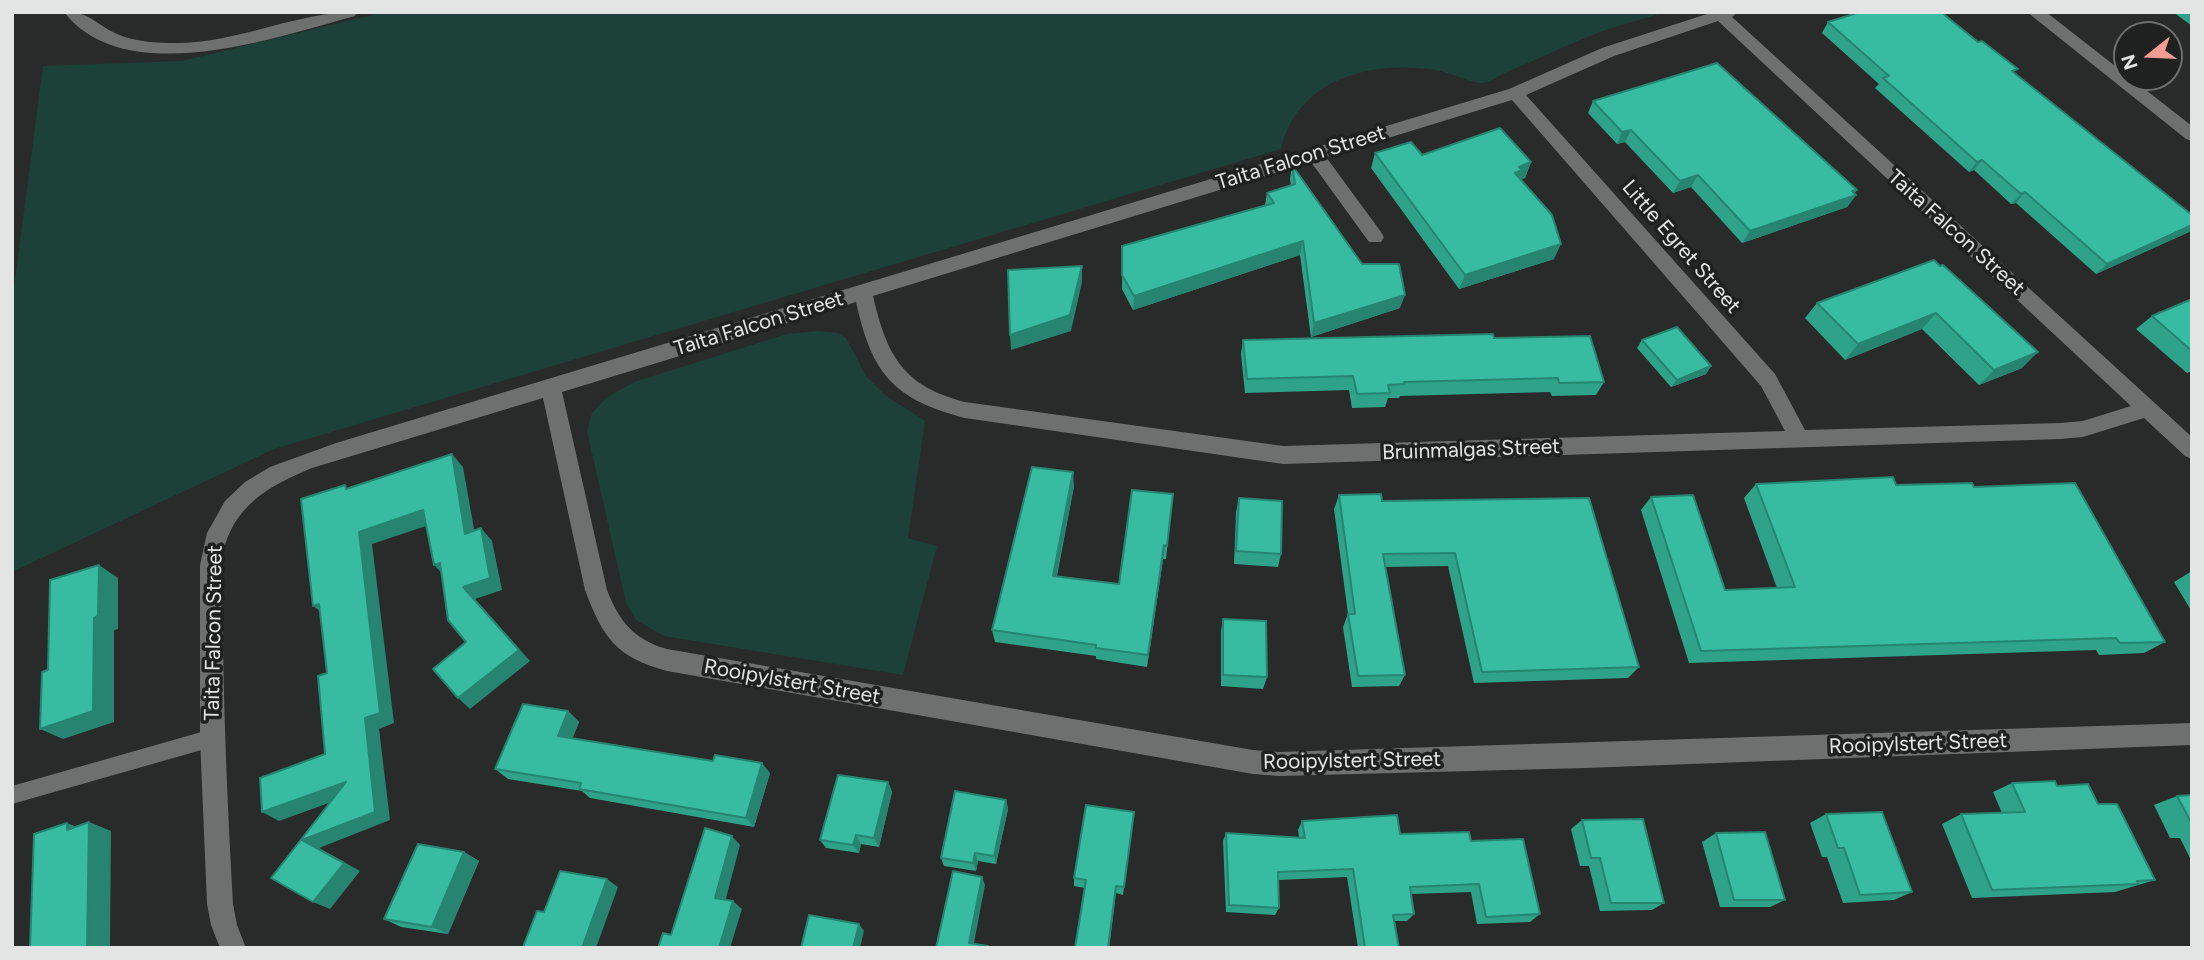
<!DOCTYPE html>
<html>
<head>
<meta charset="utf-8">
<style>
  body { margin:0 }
  #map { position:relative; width:2204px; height:960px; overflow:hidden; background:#282b2a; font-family:Figtree,sans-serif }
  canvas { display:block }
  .frame { position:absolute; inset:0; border:14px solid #e3e4e4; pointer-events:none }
  .north { position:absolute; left:2113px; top:21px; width:70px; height:70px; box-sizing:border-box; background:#1f2120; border:2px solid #6d6f6e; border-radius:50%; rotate:252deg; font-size:19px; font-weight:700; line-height:28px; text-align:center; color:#e3e4e4 }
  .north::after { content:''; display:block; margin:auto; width:24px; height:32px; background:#f59c94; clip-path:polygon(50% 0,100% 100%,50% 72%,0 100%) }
</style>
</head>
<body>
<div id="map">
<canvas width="2204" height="960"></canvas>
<div class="frame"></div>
<div class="north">N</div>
</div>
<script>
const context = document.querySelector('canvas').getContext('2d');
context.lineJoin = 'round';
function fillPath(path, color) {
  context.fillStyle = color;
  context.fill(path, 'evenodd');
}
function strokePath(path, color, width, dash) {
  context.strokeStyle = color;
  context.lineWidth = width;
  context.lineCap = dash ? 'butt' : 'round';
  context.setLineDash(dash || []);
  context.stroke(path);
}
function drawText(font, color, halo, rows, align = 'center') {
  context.font = font + ' Figtree,sans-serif';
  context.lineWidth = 7;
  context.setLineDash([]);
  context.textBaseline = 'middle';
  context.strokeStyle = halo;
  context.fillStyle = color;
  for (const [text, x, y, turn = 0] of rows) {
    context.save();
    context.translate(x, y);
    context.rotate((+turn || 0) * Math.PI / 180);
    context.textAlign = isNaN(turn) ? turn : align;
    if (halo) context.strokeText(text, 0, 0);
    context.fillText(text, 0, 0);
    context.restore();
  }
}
fillPath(new Path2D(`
  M385,12H1667C1643,19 1618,25 1595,34C1565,46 1536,60 1507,72C1500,75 1489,83 1482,83C1471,83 1449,72 1436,70C1371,60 1298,78 1281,149L274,449L12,572V303L43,66L182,61Z
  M818,331L838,333L846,338L866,376L885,395L925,421L908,538L937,546L903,675L664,636L636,620L626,603L587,431L592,413L606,398L634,382L787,334Z`), '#1c4138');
fillPath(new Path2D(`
  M212,729L218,732L221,738L218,744L212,747L12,804V786Z`), '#6d706f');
fillPath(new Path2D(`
  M64,12C91,12 95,24 117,34C135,42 157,43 176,43C238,43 296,12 357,12L355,16C277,37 125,91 64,12Z
  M1713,12H1738L1732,17L2192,437V459L2185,456L2144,418L2083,437L2061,439L1283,464L965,418C893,399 872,374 856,302L562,392L607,590C619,621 634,640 667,649L1253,750L1279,752L2192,723V745L1586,768L1279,776L1253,774L667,671C616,657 603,638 585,590L543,398L312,468C278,482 246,498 230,532C215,562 222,605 223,638C224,727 228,815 233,904L237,925L246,948H220L211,925L207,904L200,738V565L207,533L225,501L245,482L270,467L336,443L1509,89L1602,48ZM1718,21L2131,406L2083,421L2061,423L1805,430L1775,374L1526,95L1614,56ZM1512,100L1761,386L1785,431L1283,446L965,402C903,386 887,356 873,296L1311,162L1369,242H1381L1384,237L1381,232L1326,157Z
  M2027,12H2046L2192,126V141L2186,139Z`), '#6d706f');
fillPath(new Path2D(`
  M2173,12H2192V26Z
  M1828,22L2015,73L2192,215V229L2189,232L2096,274L2016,203L2011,204L1974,170L1969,172L1875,88L1879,84L1822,33Z
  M1593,101L1857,190L1854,193L1856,195L1847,207L1742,243L1691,187L1673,193L1625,142L1617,144L1588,113Z
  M1375,153L1531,162L1525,178L1521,179L1554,259L1459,289L1371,168Z
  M1292,165L1362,264L1400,308L1311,337L1300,255L1133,310L1122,289V246L1265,205L1267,193L1291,186L1290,179Z
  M1934,260L2022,368L1979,385L1922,329L1845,360L1805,318L1817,303Z
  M2192,299V371L2187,373L2136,329L2152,316Z
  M1494,338L1604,382L1596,395L1552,396L1550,392L1400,396L1399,398H1388L1385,407L1352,408L1349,390L1245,393L1241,354L1243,340Z
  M1642,340L1711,366L1706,374L1671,387L1637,348Z
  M1756,484L1974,487L2165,642L2144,653L2099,655L2096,650L1689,663L1641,510L1651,497L1725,590L1777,588L1744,498Z
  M1074,486L1057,576L1119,584L1173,494L1166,559H1163L1147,667L1096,659V656L995,642L992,630Z
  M1339,495L1382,501L1639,667L1628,678L1474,683L1448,566L1385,567L1405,675L1399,686L1352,687L1343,627L1348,614L1334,509Z
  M1239,498L1281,554L1278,567L1234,564L1236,512Z
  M2192,571V612L2174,582Z
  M1223,619L1267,677L1263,689L1221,686V631Z
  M568,711L579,722L572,739L770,773L754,827L590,798L582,791L508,779L495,769Z
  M888,782L892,792L879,847L861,844L859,853L826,848L820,840Z
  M2012,783L2057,786L2098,804L2155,880L2115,892L1972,898L1942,824L1961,814L2002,813L1993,792Z
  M2192,795V862L2180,838H2170L2154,805L2177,796Z
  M1006,800L1008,809L996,864L978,861L976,871L944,866L941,858Z
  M1134,812L1123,895L1116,893L1109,948H1075L1085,888L1074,886V878Z
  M1826,814L1912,892L1894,900L1843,903L1827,857H1822L1810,823Z
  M1582,820L1664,903L1652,910L1600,911L1589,866H1580L1571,829Z
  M1302,821L1400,834L1471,841L1540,914L1530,922L1477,924L1471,892L1411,894L1414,914L1407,921H1395L1399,948H1358L1347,877L1278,880L1279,908L1275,915L1226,912L1223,841L1226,833L1299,838L1298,830Z
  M1716,833L1785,900L1770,907H1720L1702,842Z
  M464,852L479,861L448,934L401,927L384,919Z`), '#2fa28a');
fillPath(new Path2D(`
  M1631,130L1625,142L1617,144L1622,132Z
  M1982,160L1974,170L1969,172L1977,162Z
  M1531,162L1525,178L1518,180L1515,173L1519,167Z
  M1698,175L1691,187L1673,193L1680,181Z
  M1857,190L1852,196L1856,195L1847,207L1742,243L1750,231Z
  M2025,192L2016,203L2011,204L2021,194Z
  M2192,225V229L2189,232L2096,274L2107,264Z
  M1303,241L1300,255L1133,310L1134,296Z
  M1561,244L1554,259L1459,289L1465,275Z
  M1082,266V282L1071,331L1011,350L1010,335Z
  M1405,295L1400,308L1311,337L1314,323Z
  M1936,313L1922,329L1845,360L1858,344Z
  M2038,352L2022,368L1979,385L1994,370Z
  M1711,366L1706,374L1671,387L1677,380Z
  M452,454L463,467L477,546L465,534Z
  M1073,472L1074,486L1054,588L1053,576Z
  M423,510L435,523L372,544L394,723L379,729L390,820L319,848L360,871L330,909L313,902L302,840L375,812L365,718L359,532Z
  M481,528L492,541L502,590L475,599L530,661L470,709L458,698L519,650L463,587Z
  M1164,545L1163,559L1147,667L1148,655Z
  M440,563L446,577L434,565Z
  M99,565L118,578V629L114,630V722L63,739L40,729Z
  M319,604L328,617L313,606Z
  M568,711L579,722L569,747L558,736Z
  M762,763L770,773L754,827L746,818Z
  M346,782L362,791L279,821L262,812Z
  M888,782L892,792L879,847L874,838Z
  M1006,800L1008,809L996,864L994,856Z
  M89,822L111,831L110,948H87L67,830V823L89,832Z
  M856,835L861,844L859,853L853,845Z
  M732,836L740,845L724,906L715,898Z
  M464,852L479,861L448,934L432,927Z
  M975,853L978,861L976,871L973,863Z
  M982,877L985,885L973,948L969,943Z
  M607,879L618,887L596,948H582Z
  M733,901L742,909L730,948H719Z
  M859,924L864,931L860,948H853Z`), '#268471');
const building = new Path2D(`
  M1860,12H1941L1978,42L1982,41L2018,69L2012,71L2192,215V225L2107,264L2025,192L2021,194L1982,160L1977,162L1883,78L1889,76L1828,22Z
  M1717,63L1857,190L1852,191L1856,195L1750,231L1698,175L1680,181L1631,130L1622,132L1593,101Z
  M1500,128L1531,162L1519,167L1522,170L1515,173L1552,215L1561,244L1465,275L1375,153L1411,142L1422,155Z
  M1292,165L1362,264H1399L1405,295L1314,323L1303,241L1134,296L1122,275V246L1274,203L1267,193L1295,184Z
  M1934,260L1940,266L1943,265L2038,352L1994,370L1936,313L1858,344L1817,303Z
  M1082,266L1070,315L1010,335L1008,270Z
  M2192,299V351L2152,316Z
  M1677,327L1711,366L1677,380L1642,340Z
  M1493,334L1494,338L1590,336L1604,382L1559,383L1558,378L1404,382V384L1388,385L1390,393L1357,394L1353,376L1247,379L1243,340Z
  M452,454L465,534L481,528L490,578L463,587L519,650L458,698L433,669L466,642L448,620L440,563L434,565L423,510L359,532L380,713L365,718L375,812L302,840L344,863L313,902L271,878L346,782L262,812L260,778L325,754L318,676L327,673L319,604L313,606L301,499L345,485L346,489Z
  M1032,467L1073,472L1053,576L1119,584L1132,490L1173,494L1167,546L1164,545L1148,655L1096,648V645L992,630Z
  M1893,477L1896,485L1972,483L1974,487L2075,483L2165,642L2120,643L2116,638L1701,651L1651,497L1693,495L1725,590L1795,587L1756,484Z
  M1381,494L1382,501L1589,498L1639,667L1482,672L1455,553L1383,554L1405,675L1358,676L1348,614H1355L1339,495Z
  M1239,498L1282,501L1281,554L1236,551Z
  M99,565L98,616L94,618L93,711L40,729L42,672L48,670L50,580Z
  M1223,619L1266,621L1267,677L1223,675Z
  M523,704L568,711L558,736L713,761L715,755L762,763L746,818L579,789L581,783L495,769Z
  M838,775L888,782L874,838L856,835L853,845L820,840Z
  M2055,781L2057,786L2088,784L2098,804H2117L2155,880L2137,881L2138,884L1992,890L1961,814L2025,812L2012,783Z
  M955,791L1006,800L994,856L975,853L973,863L941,858Z
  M2192,795V824L2177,796Z
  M1086,805L1134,812L1124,887L1116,886L1108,948H1075L1086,880L1074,878Z
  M1882,812L1912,892L1860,895L1844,848H1838L1826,814Z
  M1397,815L1400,834L1469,832L1471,841L1523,839L1540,914L1486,917L1479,884L1410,887L1414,914L1393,915L1399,948H1365L1353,869L1278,872L1279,908L1229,905L1226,833L1305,838L1302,821Z
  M1643,819L1664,903H1611L1600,858H1591L1582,820Z
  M89,822L87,948H30L34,834L67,823V830Z
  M705,828L732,836L715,898L733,901L719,948H658L663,933L671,935Z
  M1765,832L1785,900H1734L1716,833Z
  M418,844L464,852L432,927L384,919Z
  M560,871L607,879L582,948L523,947L537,911L544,912Z
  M953,871L982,877L969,943L988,946V948H936Z
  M809,915L859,924L853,948H801Z`);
fillPath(building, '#37bca1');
strokePath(building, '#268471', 2);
drawText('21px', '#e3e4e4', '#1f2120', [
  ["Taita Falcon Street",1301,158,-17],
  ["Taita Falcon Street",1956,233,42],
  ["Little Egret Street",1681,247,49],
  ["Taita Falcon Street",759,324,-17],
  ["Bruinmalgas Street",1471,450,-2],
  ["Taita Falcon Street",214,633,-89],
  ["Rooipylstert Street",792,682,10],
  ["Rooipylstert Street",1918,744,-2],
  ["Rooipylstert Street",1352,761,-1]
]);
</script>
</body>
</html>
